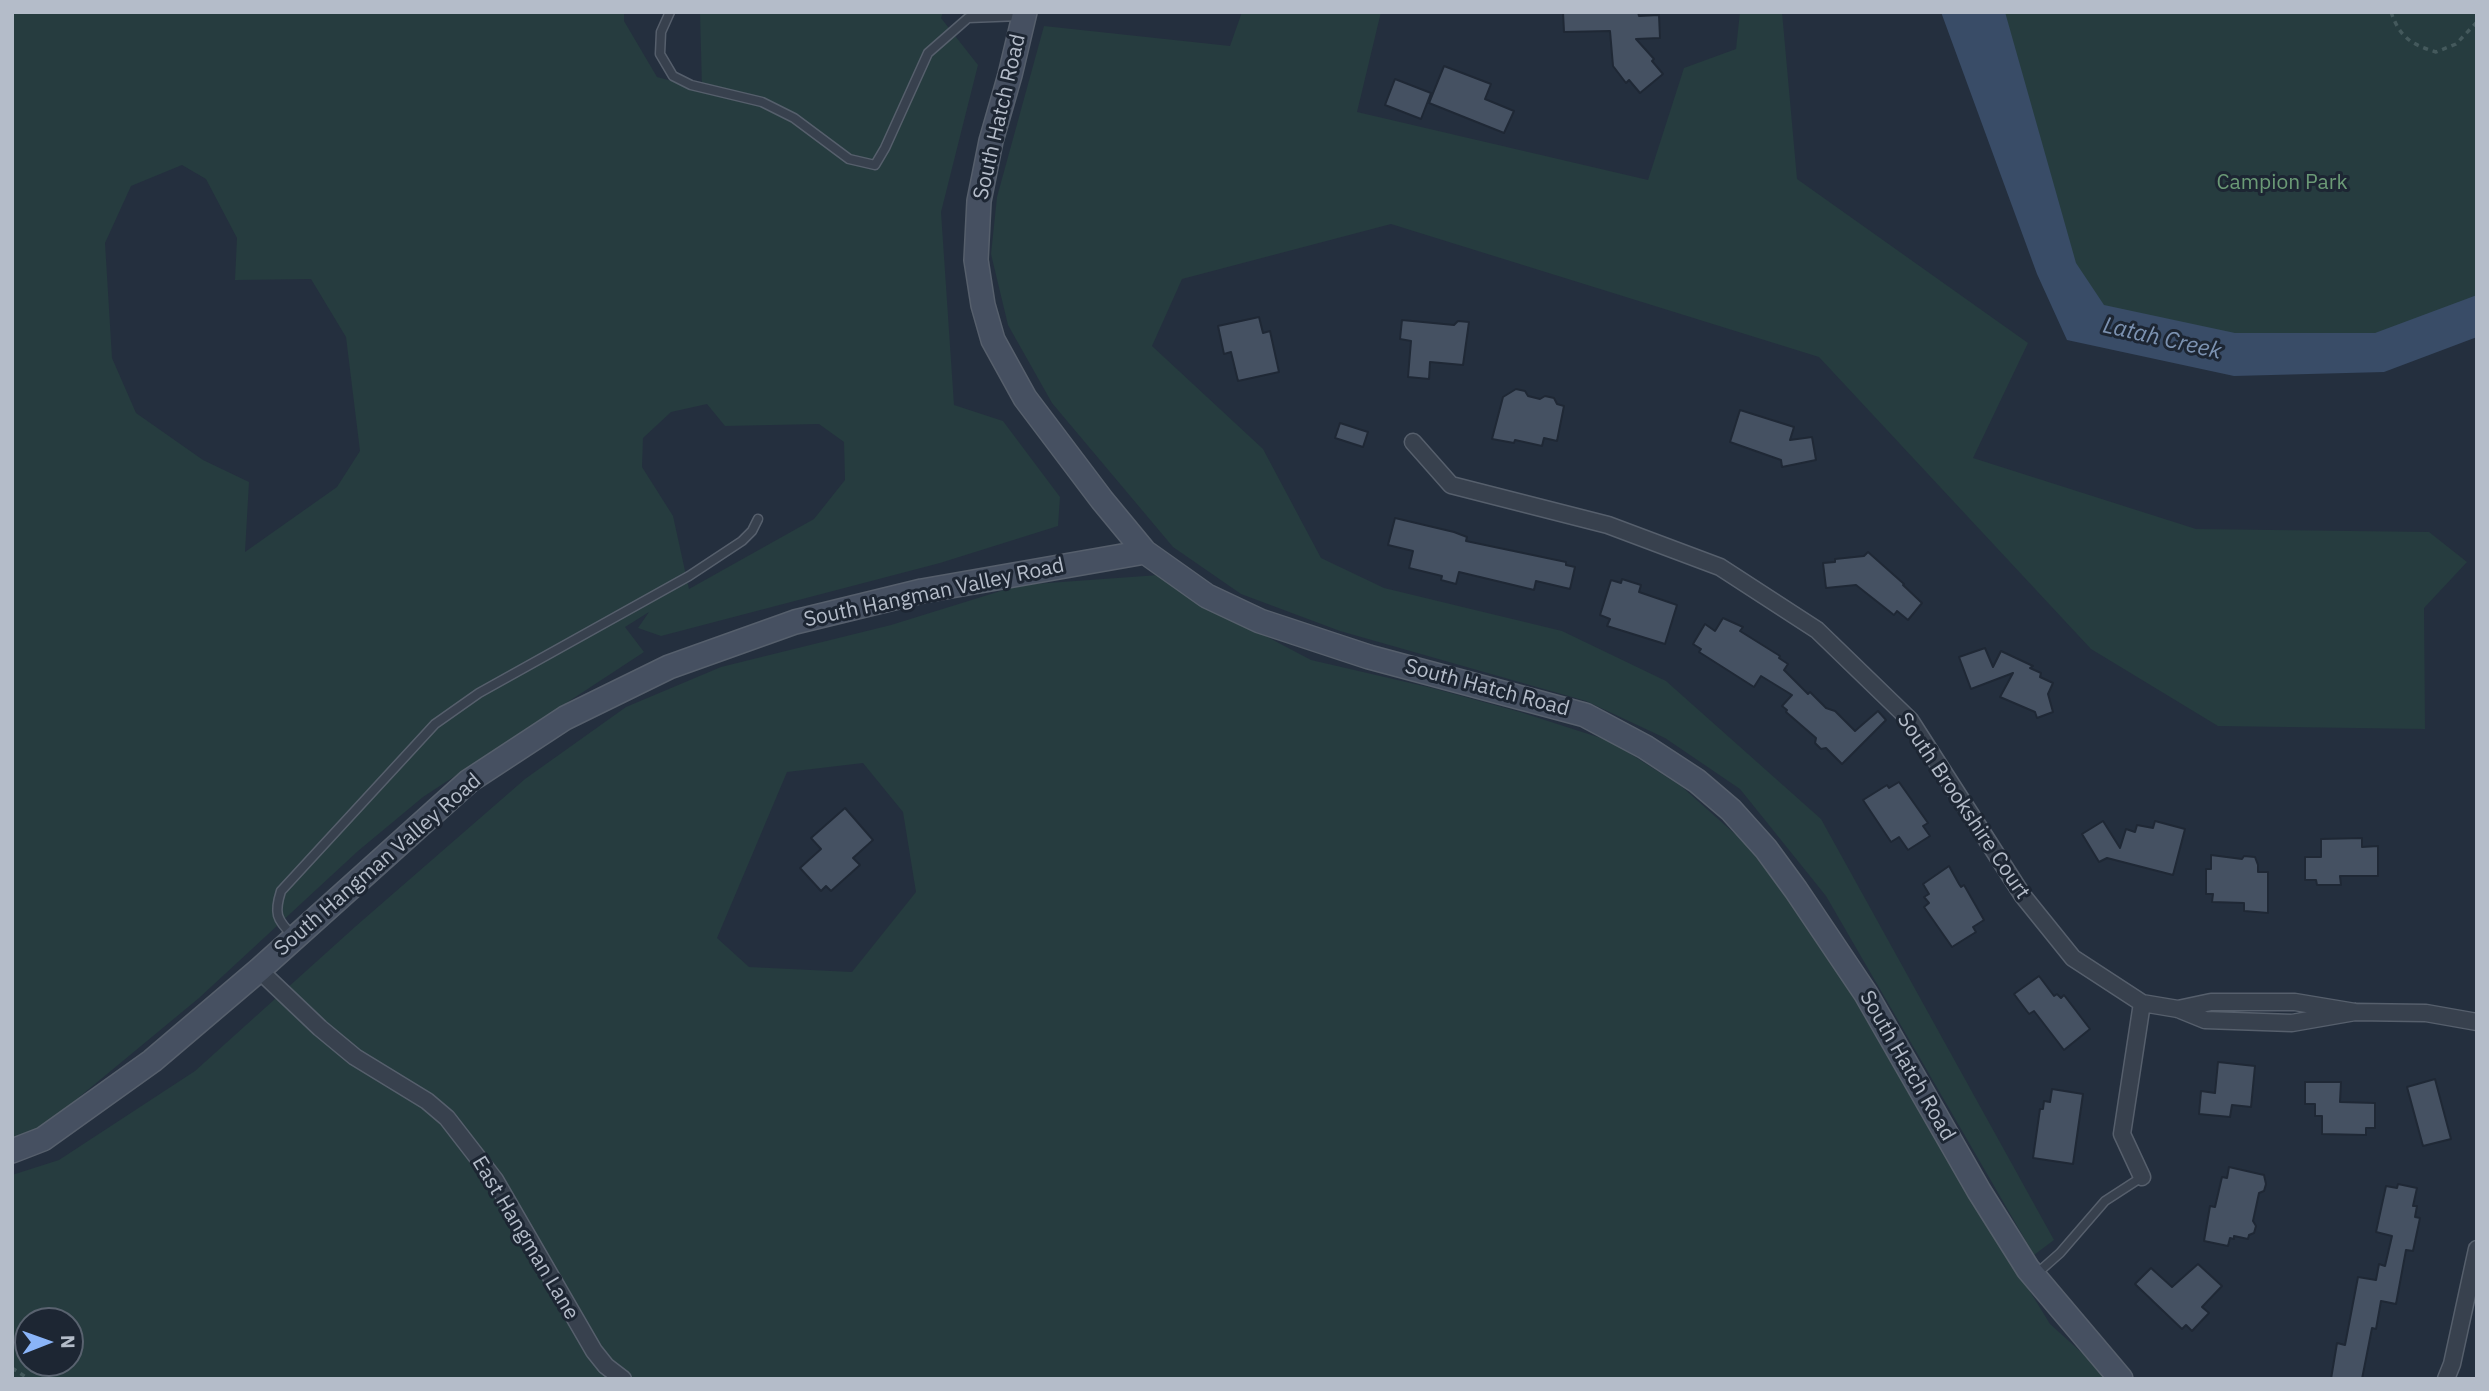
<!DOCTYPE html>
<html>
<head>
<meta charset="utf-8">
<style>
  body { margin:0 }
  #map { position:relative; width:2489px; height:1391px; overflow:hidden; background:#242f3e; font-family:"IBM Plex Sans",sans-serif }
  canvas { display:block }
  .frame { position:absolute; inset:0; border:14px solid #b4bcc9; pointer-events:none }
  .north { position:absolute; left:14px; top:1307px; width:70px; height:70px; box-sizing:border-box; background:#1d2633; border:2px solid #59626f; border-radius:50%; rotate:89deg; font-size:19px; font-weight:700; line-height:28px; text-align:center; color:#b4bcc9 }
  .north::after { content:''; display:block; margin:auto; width:24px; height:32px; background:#8ab4f8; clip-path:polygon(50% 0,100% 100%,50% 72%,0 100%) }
</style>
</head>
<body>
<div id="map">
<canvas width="2489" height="1391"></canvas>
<div class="frame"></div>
<div class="north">N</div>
</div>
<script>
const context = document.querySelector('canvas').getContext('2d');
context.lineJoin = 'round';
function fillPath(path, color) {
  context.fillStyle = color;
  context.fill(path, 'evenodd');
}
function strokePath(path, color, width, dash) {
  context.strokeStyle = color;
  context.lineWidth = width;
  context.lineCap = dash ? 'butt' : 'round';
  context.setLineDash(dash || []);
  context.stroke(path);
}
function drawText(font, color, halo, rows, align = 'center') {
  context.font = font + ' "IBM Plex Sans",sans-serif';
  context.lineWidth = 6;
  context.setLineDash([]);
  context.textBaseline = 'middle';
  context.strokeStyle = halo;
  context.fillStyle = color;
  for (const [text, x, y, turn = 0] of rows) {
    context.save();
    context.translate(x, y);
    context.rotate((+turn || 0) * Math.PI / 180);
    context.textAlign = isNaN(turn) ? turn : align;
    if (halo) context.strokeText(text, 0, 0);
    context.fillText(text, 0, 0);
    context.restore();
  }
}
fillPath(new Path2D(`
  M12,12H624V21L657,77L702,89L700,12H943L941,18L978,65L941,212L954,405L1003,421L1060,497L1058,526L940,563L661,636L638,628L649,612L625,627L644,652L423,797L358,851L199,998L43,1127L12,1140ZM182,165L206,179L237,238L235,280L311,279L346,337L360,451L337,487L245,552L249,482L203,460L136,413L112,358L105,243L131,186ZM707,404L725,426L819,424L844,442L845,480L814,519L689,589L673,516L642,467L643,438L671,412Z
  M1242,12H1381L1357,112L1648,180L1684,68L1736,49L1740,12H1782L1797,179L2028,343L1973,458L2196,529L2429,532L2467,562L2424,608L2425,729L2218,726L2091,649L1819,357L1391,224L1182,279L1152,346L1263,449L1321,558L1384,588L1562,631L1666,681L1821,819L2054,1240L2034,1255L1826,896L1740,789L1665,738L1586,701L1340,631L1241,594L1173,547L1052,403L1008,325L991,254L997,197L1044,26L1230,46Z
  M1971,12H2477V317L2378,353L2091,323Z
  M1159,575L1239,622L1311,660L1432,688L1520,712L1610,741L1681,786L1744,842L1819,938L1913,1101L2050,1324L2111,1379H12V1175L59,1160L195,1071L356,926L525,779L626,707L721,667L891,625L1020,585ZM863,763L903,812L916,892L852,972L749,967L717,938L787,772ZM28,1321H70V1363H28Z`), '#263c3f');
fillPath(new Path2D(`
  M1941,12H2005L2076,263L2104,305L2235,333H2375L2477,295V337L2384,372L2234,376L2067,340L2037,274Z`), '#394c67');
const building = new Path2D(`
  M1563,12H1638L1639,16L1659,15L1660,38L1636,39L1654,59L1652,61L1663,74L1640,93L1629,80L1626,83L1613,66L1610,31L1564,32Z
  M1444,66L1491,84L1485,99L1514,111L1504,133L1429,103Z
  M1395,79L1431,93L1421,119L1385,105Z
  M1259,317L1263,333L1270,331L1279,372L1238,381L1231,352L1224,354L1218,326Z
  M1402,320L1454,325L1458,321L1469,322L1463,365L1430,362L1429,379L1408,377L1411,341L1400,339Z
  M1516,389L1525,391L1528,396L1540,399L1545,396L1554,398L1557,404L1564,406L1557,441L1544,438L1542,446L1515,440L1514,443L1492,439L1503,397Z
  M1740,410L1794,427L1790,440L1812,437L1816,460L1782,467L1781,460L1730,442Z
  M1340,423L1368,432L1363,447L1335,438Z
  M1395,518L1454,532L1467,537L1466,541L1566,562V565L1575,567L1570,589L1536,581L1534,590L1459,572L1456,584L1441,580L1442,576L1409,568L1413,551L1388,545Z
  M1868,552L1904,584L1903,585L1922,603L1908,620L1897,611L1894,615L1856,585L1826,588L1823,563L1835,562V559L1864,556Z
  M1622,579L1641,585L1639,592L1677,605L1665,644L1607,626L1610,619L1600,615L1611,580L1621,583Z
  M1723,618L1743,627L1740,631L1780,656L1779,658L1788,664L1784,670L1808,694L1810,692L1826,708L1835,711L1855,731L1878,711L1886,720L1842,764L1826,748L1821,749L1815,743L1816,738L1786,712L1787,710L1782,706L1792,695L1761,676L1754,687L1699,652L1701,649L1693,644L1705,624L1715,631Z
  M1985,648L1993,667L2001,651L2033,666L2030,668L2041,673L2040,677L2053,683L2048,694L2053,712L2037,718L2035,712L2000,697L2013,673L1971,689L1959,657Z
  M1899,782L1928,823L1923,826L1930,836L1908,850L1899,837L1891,842L1863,800L1887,785L1889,788Z
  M845,808L873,840L853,858L860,865L831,891L826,886L821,891L800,868L821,849L811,838Z
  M2103,821L2120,848L2126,829L2135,832L2137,825L2153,828L2155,821L2185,829L2173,875L2107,858L2099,862L2082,834Z
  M2362,838V847L2378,846V876H2340L2341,885H2317L2316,880H2305V857H2321V839Z
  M2211,855L2242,859L2244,856L2255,857L2258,865V872H2268V913L2244,911V903L2212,902L2213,894H2206V869H2211Z
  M1949,866L1959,884L1961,887L1964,885L1984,920L1973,927L1976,932L1952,947L1924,907L1929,903L1924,897L1929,894L1923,884Z
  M2039,976L2054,996L2057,994L2061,998L2064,995L2090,1029L2064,1050L2034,1011L2029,1014L2014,994Z
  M2218,1062L2255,1066L2251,1107L2232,1105L2230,1117L2199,1114L2201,1091L2215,1093Z
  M2435,1079L2451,1139L2423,1146L2407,1087Z
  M2305,1082H2341L2340,1102L2375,1103V1128H2366V1135L2322,1134V1116H2315V1104H2305Z
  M2052,1089L2083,1094L2073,1164L2033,1158L2040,1109H2043L2044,1101L2050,1102Z
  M2229,1167L2264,1175L2266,1184L2264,1191L2259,1193L2253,1221L2256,1226L2254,1233L2249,1235L2248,1239L2234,1236V1239L2230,1238L2228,1246L2204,1241L2210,1206L2215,1207L2222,1177L2227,1178Z
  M2398,1184L2417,1188L2413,1206H2417L2415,1217L2420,1218L2413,1251L2406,1250L2396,1304L2381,1301L2376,1329L2372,1328L2362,1379H2331L2337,1343L2345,1345L2358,1277L2376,1280L2379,1264L2385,1266L2392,1236L2376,1232L2386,1186L2397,1188Z
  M2198,1264L2222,1286L2202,1307L2209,1313L2192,1331L2186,1325L2182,1329L2135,1284L2151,1268L2172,1287Z`);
fillPath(building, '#455162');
strokePath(building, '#1f2835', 2);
const lane = new Path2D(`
  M670,12L661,32L660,54L673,76L691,85L762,102L794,118L849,159L875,165L885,148L928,53L968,18L1021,16
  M293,936C276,919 274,913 281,891L435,724L479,693L689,576L742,541L752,531L758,519
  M2034,1276L2060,1253L2105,1201L2142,1177`);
const street = new Path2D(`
  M1413,442L1451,485L1608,525L1720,567L1817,630L1910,720L2023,896L2073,958L2142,1003L2178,1009L2205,1020L2292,1023L2355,1012
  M259,970L320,1028L355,1057L427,1101L447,1118L495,1180L594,1351L606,1366L623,1379
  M2142,1003L2122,1134L2142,1177
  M2178,1009L2211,1002H2295L2355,1012L2426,1013L2477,1022
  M2446,1379L2452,1364L2477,1249`);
const secondary = new Path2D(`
  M1025,12L1010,75L991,141L979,201L976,260L983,305L993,340L1025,398L1102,500L1145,552L1207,596L1260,621L1369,657L1585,715L1645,747L1697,781L1731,810L1766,849L1796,890L1866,994L1979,1191L2028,1269L2121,1379
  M12,1151L43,1139L152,1061L259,970L469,781L565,718L669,667L795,622L922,591L1145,552`);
strokePath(lane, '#565f6c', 11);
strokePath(street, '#565f6c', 19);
strokePath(secondary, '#565f6c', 26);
strokePath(new Path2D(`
  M2391,12C2400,38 2411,44 2436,52L2456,44L2477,22
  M12,1368L29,1379`), '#44595c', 3.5, [5, 5]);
strokePath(lane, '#38414e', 8);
strokePath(street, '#38414e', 16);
strokePath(secondary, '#465061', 23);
drawText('21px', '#b4bcc9', '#1d2633', [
  ["South Hatch Road",1000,117,-77],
  ["South Hangman Valley Road",934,593,-12],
  ["South Hatch Road",1487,688,15],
  ["South Brookshire Court",1963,806,56],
  ["South Hangman Valley Road",378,865,-41],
  ["South Hatch Road",1907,1066,60],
  ["East Hangman Lane",525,1238,59]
]);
drawText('21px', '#6b9a76', '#1d2633', [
  ["Campion Park",2282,183]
]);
drawText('italic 23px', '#7c92b1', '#1d2633', [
  ["Latah Creek",2162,339,13]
]);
</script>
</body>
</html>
